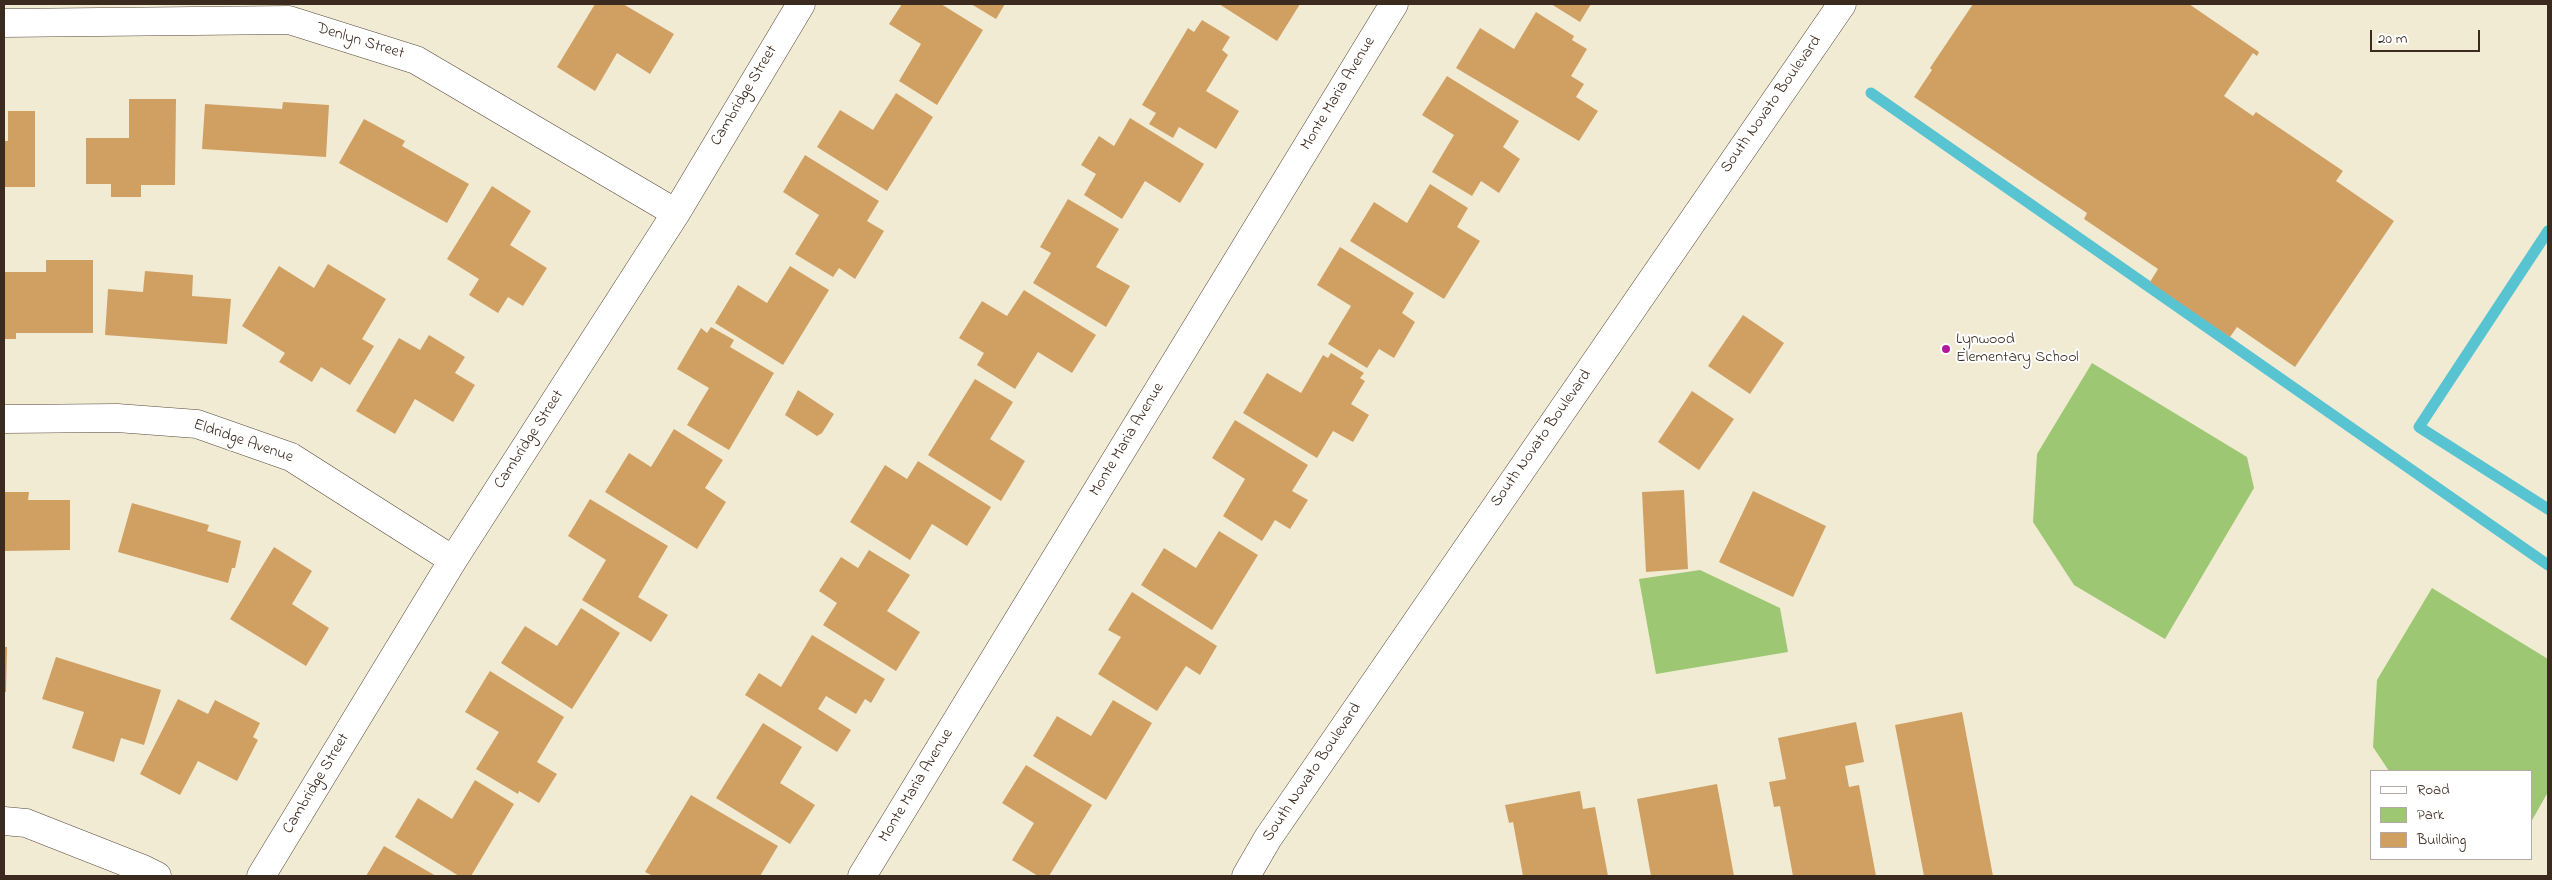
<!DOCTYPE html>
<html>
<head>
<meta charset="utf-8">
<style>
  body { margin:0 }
  #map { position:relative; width:2552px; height:880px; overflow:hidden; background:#f1ebd4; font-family:"Indie Flower",sans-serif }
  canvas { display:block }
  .frame { position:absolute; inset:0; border:5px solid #3b2a1e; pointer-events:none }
  .legend { position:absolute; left:2370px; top:770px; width:162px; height:90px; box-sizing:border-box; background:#fff; border:1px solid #b1aaa5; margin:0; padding:6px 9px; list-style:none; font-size:15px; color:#3b2a1e }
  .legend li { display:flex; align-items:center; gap:10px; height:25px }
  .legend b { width:25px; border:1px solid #b1aaa5 }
  .scale { position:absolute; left:2370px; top:30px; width:110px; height:22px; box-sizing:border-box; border:2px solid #3b2a1e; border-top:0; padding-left:6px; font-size:15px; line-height:18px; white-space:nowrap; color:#3b2a1e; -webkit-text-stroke:4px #fff; paint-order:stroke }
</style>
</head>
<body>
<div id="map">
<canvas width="2552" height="880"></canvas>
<div class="frame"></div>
<ul class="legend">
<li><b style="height:6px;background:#fff"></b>Road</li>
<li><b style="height:14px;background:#9dc773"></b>Park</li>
<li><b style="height:14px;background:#d0a063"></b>Building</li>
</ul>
<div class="scale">20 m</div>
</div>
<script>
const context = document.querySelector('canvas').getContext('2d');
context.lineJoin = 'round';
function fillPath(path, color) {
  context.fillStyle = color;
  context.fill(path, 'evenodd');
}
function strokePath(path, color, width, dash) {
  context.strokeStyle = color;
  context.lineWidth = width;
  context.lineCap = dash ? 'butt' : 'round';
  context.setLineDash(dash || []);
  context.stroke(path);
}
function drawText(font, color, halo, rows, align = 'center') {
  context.font = font + ' "Indie Flower",sans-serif';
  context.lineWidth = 4;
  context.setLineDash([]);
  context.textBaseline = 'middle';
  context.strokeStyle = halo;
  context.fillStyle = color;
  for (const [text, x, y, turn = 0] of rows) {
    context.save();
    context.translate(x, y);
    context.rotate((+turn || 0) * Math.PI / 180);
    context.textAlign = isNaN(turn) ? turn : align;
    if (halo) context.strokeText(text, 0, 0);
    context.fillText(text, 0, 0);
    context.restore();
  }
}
fillPath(new Path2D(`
  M2092,363L2247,457L2254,488L2165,639L2074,585L2033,522L2037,454Z
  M1700,570L1780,608L1788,652L1656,674L1639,579Z
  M2432,588L2548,659V792L2531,822V771H2389L2373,747L2377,680Z`), '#9dc773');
strokePath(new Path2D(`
  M1871,93L2548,565
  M2548,231L2419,427L2548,509`), '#58c4d2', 11);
fillPath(new Path2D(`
  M595,4H623L674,34L650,74L617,53L595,91L557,67Z
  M902,4H941L983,30L937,105L899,81L921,44L889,24Z
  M971,4H1005L996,19Z
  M1219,4H1300L1277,41Z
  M1551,4H1591L1580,22Z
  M1973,4H2189L2259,52L2257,56L2253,53L2224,96L2253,116L2256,112L2343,171L2336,181L2394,221L2295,367L2237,327L2230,337L2150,282L2158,269L2084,219L2087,213L1914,97L1932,70L1930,68Z
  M1536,12L1574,36L1572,40L1587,49L1571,76L1584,84L1576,97L1598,111L1579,141L1456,68L1480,28L1514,49Z
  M1202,20L1230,37L1222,50L1228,55L1206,91L1239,111L1216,149L1179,127L1173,138L1149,124L1156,113L1142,105L1188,28L1194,32Z
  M1447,76L1519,121L1503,147L1520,159L1499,193L1481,181L1472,196L1432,172L1454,135L1422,115Z
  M896,93L933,117L887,191L817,147L840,110L873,130Z
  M129,99H176L175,185H141V197H111V184H86V138H129Z
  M283,102L329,105L326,157L202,149L205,104L282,109Z
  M8,111H35V187H4V141H8Z
  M1130,118L1204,164L1180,203L1145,181L1122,219L1084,195L1096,174L1081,165L1099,136L1114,146Z
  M364,119L405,141L402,146L469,184L447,223L339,163Z
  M805,155L879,201L867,221L884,231L855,279L839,268L833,277L795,254L819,215L783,192Z
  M1430,184L1468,208L1457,227L1480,241L1444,299L1350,241L1374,202L1407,223Z
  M492,186L531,211L510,245L547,268L523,306L508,297L498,313L469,295L479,279L447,259Z
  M1068,199L1119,229L1096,267L1130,286L1106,327L1033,283L1051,253L1040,247Z
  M1340,247L1414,293L1402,313L1415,322L1394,358L1379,349L1367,368L1328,344L1351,306L1317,285Z
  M46,260H93V333H16V339H4V272H46Z
  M328,264L386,299L362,339L374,346L350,385L321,367L312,382L279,362L285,353L242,326L279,266L314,288Z
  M790,266L829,290L783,365L715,323L738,285L767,303Z
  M145,271L193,275L192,296L231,299L227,344L105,335L108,289L143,292Z
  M1024,290L1096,335L1072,373L1038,352L1015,389L977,365L984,353L959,338L982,301L1007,316Z
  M1743,315L1784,343L1750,394L1708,366Z
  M711,327L734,340L730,347L774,373L729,450L687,425L709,388L677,369L701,328L707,333Z
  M429,335L465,357L455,373L475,385L453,422L415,399L395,434L356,411L399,338L420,350Z
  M1331,353L1364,373L1360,378L1365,381L1351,404L1369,415L1353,442L1333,431L1317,458L1243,413L1267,373L1301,393L1323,355L1328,358Z
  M975,379L1013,402L990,439L1025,461L1001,501L928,455Z
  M798,390L834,414L822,433L817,436L785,415Z
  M1692,391L1734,419L1699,470L1658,442Z
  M1235,420L1308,465L1292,491L1308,500L1290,529L1275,520L1262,541L1223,516L1245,479L1212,458Z
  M674,429L723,460L705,488L726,502L697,549L605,492L629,453L651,467Z
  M918,461L991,507L967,546L932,524L910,560L850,522L885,465L907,479Z
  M1684,490L1688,569L1646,572L1642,492Z
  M1753,491L1826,526L1793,597L1719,562Z
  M4,492H29L28,500H70V550L4,551Z
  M590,499L668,546L638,597L668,615L651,642L582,600L606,560L568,536Z
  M132,503L209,525L207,531L241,541L235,568H232L228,583L118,552Z
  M1219,531L1258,555L1212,630L1141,585L1164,548L1196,568Z
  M274,547L312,571L292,604L329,628L306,666L230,619Z
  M869,550L910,575L887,611L920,632L896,671L823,625L837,603L819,591L841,557L858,568Z
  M1132,592L1217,646L1200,675L1186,666L1157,711L1098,674L1121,637L1108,630Z
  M581,608L620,633L572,709L501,663L525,626L557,646Z
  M812,635L885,679L871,703L865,699L856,714L826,696L818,709L851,730L837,752L745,695L759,673L781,687Z
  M4,647H7L6,692H4Z
  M56,657L161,690L144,745L121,738L114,762L72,748L84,712L42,699Z
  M490,671L564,717L537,762L557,774L539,803L519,791L518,794L476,769L499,732L465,712Z
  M178,699L208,714L215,700L260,723L253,737L258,740L237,781L198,761L180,795L140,774Z
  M1113,700L1152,723L1106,800L1033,756L1057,716L1091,736Z
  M1962,712L1993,876H1924L1895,725Z
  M1856,722L1864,762L1845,766L1849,787L1859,785L1876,876H1793L1780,806L1774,807L1769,782L1786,779L1778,738Z
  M763,723L802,747L780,783L815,805L790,844L716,798Z
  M1026,765L1092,805L1049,876H1038L1012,860L1034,823L1002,803Z
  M475,780L514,804L471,876H459L395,837L418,798L452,819Z
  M1717,784L1734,876H1651L1637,799Z
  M1580,791L1583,809L1595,807L1608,876H1523L1513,822L1509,823L1505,805Z
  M691,795L778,846L760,876H653L645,872Z
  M384,846L436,876H366Z`), '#d0a063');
const street = new Path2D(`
  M4,23L289,20L416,60L676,213
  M4,419L117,418L197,424L291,457L453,560
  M261,876L453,560L676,213L801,4
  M862,876L1394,4`);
const secondary = new Path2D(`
  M4,821L26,823L143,869L157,876
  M1246,876L1268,838L1842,4`);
strokePath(street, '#564739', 29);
strokePath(secondary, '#564739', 29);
strokePath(street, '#fff', 28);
strokePath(secondary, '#fff', 28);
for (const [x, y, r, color] of [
  [1946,349,5,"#b5179e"]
]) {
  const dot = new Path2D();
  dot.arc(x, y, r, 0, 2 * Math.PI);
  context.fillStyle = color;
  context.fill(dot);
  strokePath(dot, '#fff', 2);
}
drawText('16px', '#3b2a1e', '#fff', [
  ["Denlyn Street",360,42,17],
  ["Monte Maria Avenue",1339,94,-59],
  ["Cambridge Street",745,96,-59],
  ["South Novato Boulevard",1772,105,-55],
  ["South Novato Boulevard",1542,439,-55],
  ["Cambridge Street",530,440,-57],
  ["Monte Maria Avenue",1128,440,-59],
  ["Eldridge Avenue",243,442,19],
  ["South Novato Boulevard",1313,773,-56],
  ["Cambridge Street",317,784,-59],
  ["Monte Maria Avenue",917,786,-59]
]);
drawText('16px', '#3b2a1e', '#fff', [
  ["Lynwood",1956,340],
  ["Elementary School",1956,358]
], 'left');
</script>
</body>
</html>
